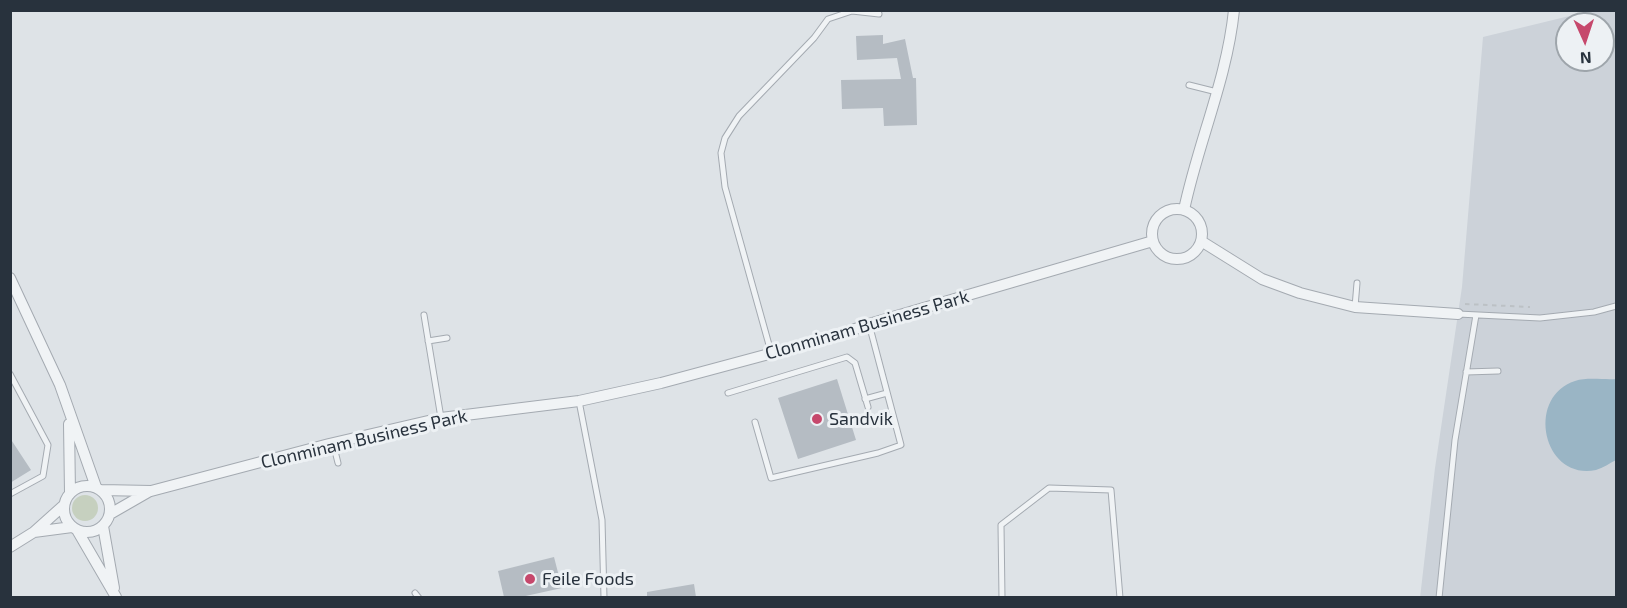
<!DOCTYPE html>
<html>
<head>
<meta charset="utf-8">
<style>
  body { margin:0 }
  #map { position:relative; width:1627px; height:608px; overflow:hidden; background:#dee3e7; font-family:"Exo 2",sans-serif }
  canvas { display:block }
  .frame { position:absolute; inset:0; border:12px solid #28323d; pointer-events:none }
  .north { position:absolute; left:1555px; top:12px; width:60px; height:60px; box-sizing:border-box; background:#edf1f4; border:2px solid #9ea5ab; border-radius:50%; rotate:177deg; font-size:16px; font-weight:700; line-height:24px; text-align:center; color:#28323d }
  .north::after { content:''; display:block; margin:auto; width:21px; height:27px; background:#c6486c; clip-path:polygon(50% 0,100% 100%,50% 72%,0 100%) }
</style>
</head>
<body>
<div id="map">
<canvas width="1627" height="608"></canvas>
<div class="frame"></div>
<div class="north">N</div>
</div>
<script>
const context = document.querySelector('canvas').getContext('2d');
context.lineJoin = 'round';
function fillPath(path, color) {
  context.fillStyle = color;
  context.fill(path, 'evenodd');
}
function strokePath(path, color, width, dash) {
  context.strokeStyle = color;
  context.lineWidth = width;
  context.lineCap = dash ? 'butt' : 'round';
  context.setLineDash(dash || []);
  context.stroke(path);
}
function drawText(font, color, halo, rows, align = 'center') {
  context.font = font + ' "Exo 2",sans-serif';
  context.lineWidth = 6;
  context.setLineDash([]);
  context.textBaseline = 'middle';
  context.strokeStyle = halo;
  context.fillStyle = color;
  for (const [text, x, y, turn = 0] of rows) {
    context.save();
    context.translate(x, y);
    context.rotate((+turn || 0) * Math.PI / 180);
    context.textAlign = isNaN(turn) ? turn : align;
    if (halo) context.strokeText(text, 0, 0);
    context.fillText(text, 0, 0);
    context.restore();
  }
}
fillPath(new Path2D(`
  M1590,11H1616V597L1420,598L1435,468L1462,287L1483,37ZM1567,24H1603V60H1567Z`), '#ccd2d9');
fillPath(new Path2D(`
  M72 508a13 13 0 1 1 26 0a13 13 0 1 1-26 0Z`), '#c6d0bf');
fillPath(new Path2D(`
  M1616,379V460C1610,463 1603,468 1596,470C1543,481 1525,397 1575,381C1587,377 1604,380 1616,379Z`), '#9ab5c5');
fillPath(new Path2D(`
  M883,35V44L905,39L913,78H916L917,125L884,126L883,108L842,109L841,80L901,79L897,58L857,60L856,36Z
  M837,379L856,440L798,459L778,398Z
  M10,438L31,470L10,483Z
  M554,557L562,588L521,597H504L498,571Z
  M694,584L696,597H647V592Z`), '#b5bcc3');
const service = new Path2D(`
  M1189,85L1217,92
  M1355,307L1357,283
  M1458,314L1540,318L1594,312L1616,306
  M424,315L441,418
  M428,341L447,338
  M771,352L725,187L721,153L725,138L739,116L814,38L828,19L852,11L879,14
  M1466,372L1498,371
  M10,374L48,445L43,476L10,494
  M728,393L847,357L855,363L868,407
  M865,399L887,393
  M579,401L602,520L604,598
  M755,422L771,478L878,453L901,445L869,324
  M333,443L338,463
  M415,593L419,598
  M1002,598L1001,525L1049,488L1111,490L1120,598
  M1439,598L1455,440L1476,315`);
const minor = new Path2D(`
  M1152 234a25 25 0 1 1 50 0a25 25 0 1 1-50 0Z
  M1184,210C1198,143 1227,79 1234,10
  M1201,241L1262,279L1300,293L1355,307L1458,314
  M10,278L60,385L96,487
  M69,424L70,493
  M64 509a23 23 0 1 1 46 0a23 23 0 1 1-46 0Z
  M101,490L151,491L329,444L441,418L579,401L661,383L836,336L869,324L1153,241
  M110,514L150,491
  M103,526L114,588
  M77,530L116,597
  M34,532L72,527
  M10,547L34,532L63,506`);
strokePath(service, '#a4aab1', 7);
strokePath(minor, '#a4aab1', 12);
strokePath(new Path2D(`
  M1465,304L1530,307`), '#bcc1c5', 2, [4.5, 4.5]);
strokePath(service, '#f0f3f5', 5);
strokePath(minor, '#f0f3f5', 10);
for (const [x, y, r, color] of [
  [817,419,6,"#c6486c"],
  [530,579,6,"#c6486c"]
]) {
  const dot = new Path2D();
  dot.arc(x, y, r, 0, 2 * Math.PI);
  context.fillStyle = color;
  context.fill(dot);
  strokePath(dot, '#edf1f4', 2);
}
drawText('18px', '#28323d', '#edf1f4', [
  ["Clonminam Business Park",867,325,-16],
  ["Clonminam Business Park",364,439,-13]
]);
drawText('18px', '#28323d', '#edf1f4', [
  ["Sandvik",829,419],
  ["Feile Foods",542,579]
], 'left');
</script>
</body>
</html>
